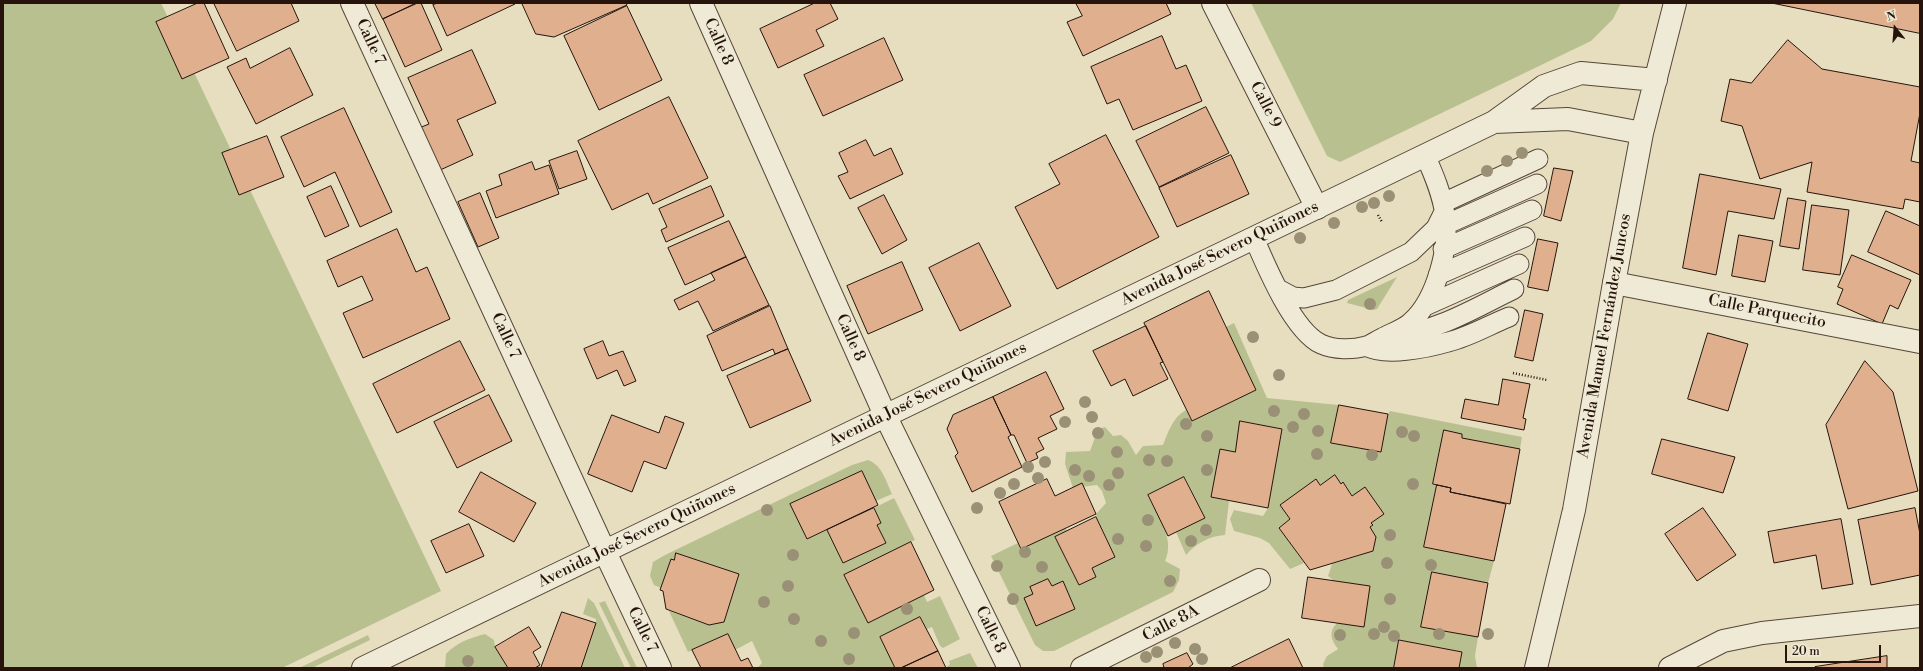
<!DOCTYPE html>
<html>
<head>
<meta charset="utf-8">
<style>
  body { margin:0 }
  #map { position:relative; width:1923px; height:671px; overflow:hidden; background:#e7dec0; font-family:"Libre Bodoni",serif }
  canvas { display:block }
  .frame { position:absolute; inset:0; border:4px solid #26140c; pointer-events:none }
  .north { position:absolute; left:1875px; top:8px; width:40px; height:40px; -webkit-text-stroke:3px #efead6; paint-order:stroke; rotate:343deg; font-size:11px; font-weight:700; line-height:16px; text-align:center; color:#26140c }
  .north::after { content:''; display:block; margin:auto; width:14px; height:18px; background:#26140c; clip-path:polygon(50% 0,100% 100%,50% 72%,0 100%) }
  .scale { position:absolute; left:1785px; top:645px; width:96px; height:18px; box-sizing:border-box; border:2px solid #26140c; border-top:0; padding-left:5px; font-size:12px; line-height:14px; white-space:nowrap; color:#26140c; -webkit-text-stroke:3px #efead6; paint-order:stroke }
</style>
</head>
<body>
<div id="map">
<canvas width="1923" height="671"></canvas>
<div class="frame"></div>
<div class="north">N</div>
<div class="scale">20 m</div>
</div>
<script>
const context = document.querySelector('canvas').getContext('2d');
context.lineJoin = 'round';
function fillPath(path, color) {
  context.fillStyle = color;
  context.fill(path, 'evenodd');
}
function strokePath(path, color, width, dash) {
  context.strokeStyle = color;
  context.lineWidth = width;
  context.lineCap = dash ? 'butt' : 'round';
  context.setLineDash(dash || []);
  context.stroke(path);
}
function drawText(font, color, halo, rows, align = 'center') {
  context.font = font + ' "Libre Bodoni",serif';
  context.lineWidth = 4;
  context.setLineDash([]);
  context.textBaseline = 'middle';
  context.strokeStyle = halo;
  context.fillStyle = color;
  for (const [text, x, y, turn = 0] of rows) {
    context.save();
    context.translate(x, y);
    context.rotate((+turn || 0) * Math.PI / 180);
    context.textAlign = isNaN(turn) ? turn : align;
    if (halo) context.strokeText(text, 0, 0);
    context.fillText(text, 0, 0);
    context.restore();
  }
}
fillPath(new Path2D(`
  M3,3H161L441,591L282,668H3Z
  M1251,3H1621L1613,19L1591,41L1340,162L1327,156Z
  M1397,277L1377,309L1374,310L1347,303L1348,300Z
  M1234,323L1267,398L1339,405L1332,443L1381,452L1388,414L1390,411L1522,437L1520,449L1462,438V434L1444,431L1433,484L1437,485L1424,547L1494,561L1488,583L1432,572L1421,627L1478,637L1475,656L1477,668H1459L1462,652L1400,640L1394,668H1324L1323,664L1327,656L1338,649C1331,640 1328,632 1337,623L1364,627L1370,586L1334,581L1328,576L1332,564L1373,551L1376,537L1370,527L1373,525L1343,482L1341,484L1335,475L1320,485L1316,480L1280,505L1290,519L1279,528L1304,563L1290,569L1269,543L1260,538L1234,531L1230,519L1234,510L1263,516L1268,508L1282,429L1241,421L1235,452L1220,449L1211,496L1229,501L1225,535C1210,536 1196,543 1186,555L1176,532L1205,518L1185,477L1148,495C1156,516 1176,537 1165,561L1180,569L1179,580L1173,592L1054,651H1043L1035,645L991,556L1018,543L1021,549L1065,527L1067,531L1055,537L1079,585L1096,577L1092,568L1115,556L1096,517V514L1106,503L1102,491L1097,485L1073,488L1065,464L1066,452L1090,451L1098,429L1105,427L1113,436L1121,435L1128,441L1136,455L1143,446L1163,445C1168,432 1173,417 1186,410L1192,421L1256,390L1226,327Z
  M868,460C882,465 886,481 892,494L876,501L862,471L791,504L807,539L827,530L843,563L886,543L877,525L881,523L874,508L894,498L915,540L845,575L924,595L927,602L940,596L960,639L943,648L940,646L932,627L927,629L920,617L880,637L895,668H757L762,663L752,641L735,650L728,634L688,652L669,611L709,625L724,622L739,574L677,553L661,588L654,585L650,576L653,562L665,555L852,465Z
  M588,598L594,603L625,668H581L596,623V619L583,614Z
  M605,601L637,668H631L599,603Z
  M485,634L494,640L495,647L508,668H445L446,654C457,642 470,638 485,634Z
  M368,635L370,640L312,668H299Z
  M970,653L978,668H946L950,664L949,661Z`), '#b9c090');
const building = new Path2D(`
  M198,3H204L229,58L182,79L156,22Z
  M214,3H291L299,21L237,51Z
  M375,3H416L383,19Z
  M418,3H421L442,50L405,67L383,19Z
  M438,3H514L515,4L447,36L433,5Z
  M522,3H626L627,5L554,37L536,34Z
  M815,3H830L838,19L816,30L824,46L778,68L760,29Z
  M1076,3H1166L1171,14L1083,56L1067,22L1082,16Z
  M1772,3H1920V33Z
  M627,6L662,80L599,110L564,36Z
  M1162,36L1176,69L1186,65L1202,101L1133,130L1119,99L1107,104L1091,67Z
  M884,38L903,80L823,116L804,75Z
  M1788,40L1822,69L1920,87V113L1911,161L1920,163V202L1905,199L1903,209L1807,192L1812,162L1760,179L1742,126L1721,121L1730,79L1751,83Z
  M290,48L313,95L256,124L227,67L246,58L250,68Z
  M472,50L496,103L457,120L473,155L438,171L419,128L429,124L408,78Z
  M669,97L708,178L653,204L648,193L612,210L578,141Z
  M1206,107L1229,153L1159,187L1136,141Z
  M344,108L392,212L360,227L335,172L304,187L281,137Z
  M1106,135L1159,237L1057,289L1015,207L1060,184L1049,164Z
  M267,136L284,177L239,195L222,153Z
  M866,140L874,156L891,148L903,174L850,199L838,176L848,172L839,153Z
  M577,151L587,179L559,189L549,161Z
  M1231,155L1249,194L1177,227L1159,188Z
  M532,162L535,170L549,165L559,194L496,218L486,191L502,185L499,175Z
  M1554,168L1573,171L1561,221L1544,216Z
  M1700,174L1781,189L1774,219L1728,211L1716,275L1683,268Z
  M331,186L349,226L325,237L307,197Z
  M711,186L724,216L666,242L661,230L667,227L659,209Z
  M480,193L499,238L478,247L458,202Z
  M884,195L907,240L882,254L858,208Z
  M1788,198L1806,201L1799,249L1780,246Z
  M1812,205L1849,210L1840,275L1803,270Z
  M1886,211L1920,226V275L1868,252Z
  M729,221L746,257L685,285L668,248Z
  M397,229L416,272L427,267L450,319L363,358L343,313L373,300L362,276L338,287L327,261Z
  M1739,235L1773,241L1765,282L1732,276Z
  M1538,239L1558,243L1548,291L1528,287Z
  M979,243L1011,306L960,331L929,268Z
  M1852,255L1911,280L1898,309L1890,305L1882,324L1837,304L1843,289L1838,287Z
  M746,257L769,305L713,331L698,301L679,310L674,300L715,280L711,273Z
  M902,262L923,310L868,334L847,286Z
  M1209,291L1256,390L1192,421L1144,323Z
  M770,306L788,349L775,354L773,349L722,371L707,336Z
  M1525,310L1543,314L1533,361L1515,357Z
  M1146,326L1163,362L1160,363L1168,379L1133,396L1125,379L1111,386L1093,351Z
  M1708,333L1748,344L1728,411L1688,399Z
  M460,341L485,390L397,433L373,384Z
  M603,341L609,356L623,351L636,381L624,386L617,370L597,379L584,349Z
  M788,349L811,401L750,428L727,376Z
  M1865,361L1893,392L1918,491L1848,509L1826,425Z
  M1046,372L1064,409L1050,416L1057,429L1038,438L1044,449L1036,453L1038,458L1027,463L1014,435H1011L993,397Z
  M1503,379L1530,384L1523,418L1526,419L1524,430L1461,418L1465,399L1498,405Z
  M489,395L512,441L457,468L434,422Z
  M993,397L1011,435L1008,437L1022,467L972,492L955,456L958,453L947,429L953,415Z
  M1339,405L1388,414L1381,452L1331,443Z
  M612,415L659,433L665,416L684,423L666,469L644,461L632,492L588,474Z
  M1240,421L1282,429L1268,508L1211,497L1220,449L1235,452Z
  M1444,430L1462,434V438L1520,449L1510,504L1450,492L1451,488L1433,484Z
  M1662,439L1735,457L1723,493L1652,474Z
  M862,471L878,505L807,539L790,504Z
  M481,472L536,503L514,542L459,512Z
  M1335,475L1341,484L1343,482L1352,496L1365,487L1384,514L1371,523L1373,525L1370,527L1376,537L1373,551L1310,570L1279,528L1290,519L1280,505L1316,479L1320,485Z
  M1184,477L1205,518L1168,536L1148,495Z
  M1047,479L1055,496L1082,483L1096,514L1021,549L999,502Z
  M1437,485L1451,488L1450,492L1506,504L1494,561L1424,547Z
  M874,508L881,523L877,525L886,543L843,563L827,530Z
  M1703,508L1736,555L1697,581L1665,534Z
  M1915,508L1920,534V575L1871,585L1858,520Z
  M1096,517L1115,557L1092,568L1096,577L1079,585L1055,537Z
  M1841,519L1853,584L1822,589L1816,555L1774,563L1768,532Z
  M469,524L484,556L446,573L431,541Z
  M911,542L934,590L868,623L844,575Z
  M676,553L739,574L724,622L709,625L666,609L663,591L660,590L671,559L674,560Z
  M1432,572L1488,583L1478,637L1421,627Z
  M1308,577L1370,586L1364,627L1302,618Z
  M1048,579L1052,586L1063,581L1075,609L1036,626L1024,598L1033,594L1030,587Z
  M562,612L596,623L581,668H541Z
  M920,617L938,651L901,668H895L880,637Z
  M529,627L541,647L533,652L540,665L535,668H508L495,647Z
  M728,634L741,661L748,658L753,668H701L692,650Z
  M1289,639L1303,668H1230Z
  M1399,640L1462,652L1459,668H1394Z
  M938,651L946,668H901Z
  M1187,653L1193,664L1188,668H1164L1163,664Z
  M1887,656V668H1815V667Z`);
fillPath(building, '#e0af8e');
strokePath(building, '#26140c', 1);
const service = new Path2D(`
  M1443,203L1538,159
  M1445,225L1537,184
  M1254,238C1266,266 1293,331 1321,344C1334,350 1353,350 1366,346C1371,345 1377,340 1382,338C1391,333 1404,329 1411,322C1436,300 1450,247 1445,215C1442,194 1434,175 1425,155
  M1443,249L1532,210
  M1438,275L1525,237
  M1278,289L1293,297L1304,298L1336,290L1411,252L1436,228L1444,212
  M1425,306L1519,264
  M1396,335C1438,331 1477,307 1514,289
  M1366,346C1385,357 1427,348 1448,342C1469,337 1489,325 1509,317`);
const minor = new Path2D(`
  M352,3L605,552L660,668
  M701,3L885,415L1009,668
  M1213,3L1317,208
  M1614,283L1920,342
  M1082,668L1259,580
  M1670,668L1723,641L1762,633L1920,616`);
const tertiary = new Path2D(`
  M1494,122L1568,119L1642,133
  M363,668L1494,122L1544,86L1581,73L1656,80
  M1536,668L1574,510L1614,283L1642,133L1675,3`);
strokePath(service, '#564639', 21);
strokePath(minor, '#564639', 24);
strokePath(tertiary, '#564639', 24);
strokePath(new Path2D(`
  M1378,215L1382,222
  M1513,373L1547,380`), '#26140c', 2.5, [1, 2]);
strokePath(service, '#efead6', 19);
strokePath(minor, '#efead6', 22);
strokePath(tertiary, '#efead6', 22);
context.fillStyle = '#999076';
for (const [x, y] of [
  [1522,153],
  [1507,161],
  [1487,171],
  [1389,196],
  [1374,203],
  [1362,207],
  [1334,223],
  [1300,238],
  [1370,304],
  [1253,337],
  [1279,375],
  [1085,402],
  [1274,411],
  [1304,414],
  [1092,417],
  [1065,422],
  [1186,424],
  [1293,427],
  [1318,431],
  [1402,432],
  [1098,433],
  [1207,436],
  [1414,436],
  [1117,452],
  [1317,454],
  [1372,455],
  [1149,460],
  [1167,461],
  [1045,462],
  [1028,467],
  [1075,470],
  [1207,470],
  [1118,473],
  [1089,476],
  [1038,478],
  [1014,484],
  [1413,484],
  [1109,485],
  [1000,493],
  [977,508],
  [767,510],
  [1148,520],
  [1206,530],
  [1390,535],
  [1118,539],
  [1191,541],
  [1146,546],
  [1025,552],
  [793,555],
  [1387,563],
  [1431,565],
  [997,566],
  [1042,567],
  [1170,581],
  [788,586],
  [1013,599],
  [1390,599],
  [764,602],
  [907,609],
  [794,619],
  [1384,627],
  [854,633],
  [1374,634],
  [1439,634],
  [1488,634],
  [1340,635],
  [1394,636],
  [821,641],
  [1175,643],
  [1195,649],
  [1157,652],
  [1146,657],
  [849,659],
  [1202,659],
  [468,661]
]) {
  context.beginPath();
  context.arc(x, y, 6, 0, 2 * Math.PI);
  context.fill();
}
drawText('16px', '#26140c', '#efead6', [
  ["Calle 7",370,42,65],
  ["Calle 8",718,42,66],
  ["Calle 9",1265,105,63],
  ["Avenida José Severo Quiñones",1220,254,-26],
  ["Calle Parquecito",1767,312,11],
  ["Calle 7",505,336,65],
  ["Avenida Manuel Fernández Juncos",1605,336,-80],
  ["Calle 8",850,338,66],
  ["Avenida José Severo Quiñones",928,395,-26],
  ["Avenida José Severo Quiñones",637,536,-26],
  ["Calle 8A",1171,624,-27],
  ["Calle 7",642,630,64],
  ["Calle 8",990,630,64]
]);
</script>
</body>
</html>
